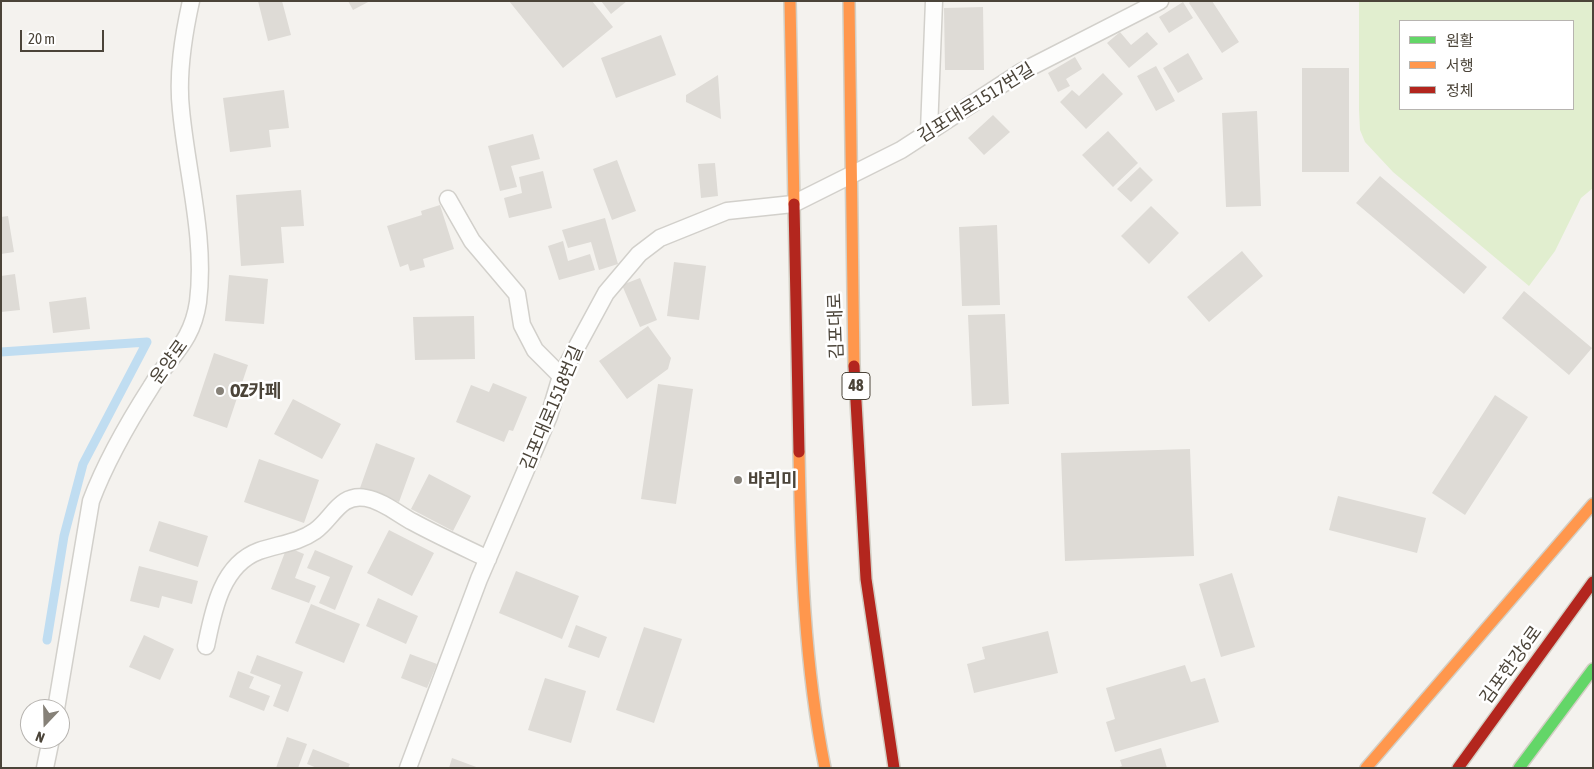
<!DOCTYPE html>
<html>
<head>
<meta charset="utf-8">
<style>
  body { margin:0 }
  #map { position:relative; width:1594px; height:769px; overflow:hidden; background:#f4f2ee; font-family:"Asap Condensed","Noto Sans KR",sans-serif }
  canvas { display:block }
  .frame { position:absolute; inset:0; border:2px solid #4b4439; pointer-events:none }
  .legend { position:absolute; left:1399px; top:20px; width:175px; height:90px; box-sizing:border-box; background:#fff; border:1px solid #b7b4b0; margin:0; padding:6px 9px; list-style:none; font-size:15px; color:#4b4439 }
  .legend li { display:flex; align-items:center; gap:10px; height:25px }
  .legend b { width:25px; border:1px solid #b7b4b0 }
  .north { position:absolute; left:20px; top:699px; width:50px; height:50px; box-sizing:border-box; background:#fff; border:1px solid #b7b4b0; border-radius:50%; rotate:201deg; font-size:14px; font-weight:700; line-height:20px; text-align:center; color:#4b4439 }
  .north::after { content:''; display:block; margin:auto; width:18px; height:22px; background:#868178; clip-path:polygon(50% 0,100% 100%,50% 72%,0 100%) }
  .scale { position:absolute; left:20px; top:30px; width:84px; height:22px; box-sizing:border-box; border:2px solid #4b4439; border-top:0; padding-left:6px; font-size:15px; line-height:18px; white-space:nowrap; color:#4b4439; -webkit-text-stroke:4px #fff; paint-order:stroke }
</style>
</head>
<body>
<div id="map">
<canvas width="1594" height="769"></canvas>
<div class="frame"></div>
<ul class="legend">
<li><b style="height:6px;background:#63d668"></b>원활</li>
<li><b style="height:6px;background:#ff974d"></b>서행</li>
<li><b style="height:6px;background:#b3261e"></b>정체</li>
</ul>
<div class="north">N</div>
<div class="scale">20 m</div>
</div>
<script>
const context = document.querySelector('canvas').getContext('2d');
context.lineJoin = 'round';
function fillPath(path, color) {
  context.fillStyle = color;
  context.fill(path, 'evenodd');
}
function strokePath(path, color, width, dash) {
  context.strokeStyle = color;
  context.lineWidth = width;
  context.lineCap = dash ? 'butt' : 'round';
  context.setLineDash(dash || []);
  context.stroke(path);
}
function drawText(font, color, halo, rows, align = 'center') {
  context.font = font + ' "Asap Condensed","Noto Sans KR",sans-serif';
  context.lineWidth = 5;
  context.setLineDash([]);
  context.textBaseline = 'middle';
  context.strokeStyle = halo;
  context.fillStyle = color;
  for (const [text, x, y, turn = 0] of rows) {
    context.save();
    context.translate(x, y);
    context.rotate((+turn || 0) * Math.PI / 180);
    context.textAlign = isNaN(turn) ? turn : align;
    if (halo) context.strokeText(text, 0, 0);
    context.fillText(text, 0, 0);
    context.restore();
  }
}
fillPath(new Path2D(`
  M1359,1H1593V188L1581,198L1555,251L1529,286L1393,172L1365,142L1360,130L1359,110ZM1400,21H1573V109H1400Z`), '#e1eecf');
strokePath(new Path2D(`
  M1,352L147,342L83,464L64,536L47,640`), '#c0ddf1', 9);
fillPath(new Path2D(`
  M258,1H282L291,35L268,41Z
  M348,1H370L353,10Z
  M509,1H592L613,27L563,68Z
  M601,1H627L611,14Z
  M1191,1H1212L1239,42L1222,53L1189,3Z
  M1183,2L1193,18L1169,33L1159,17Z
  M983,7L984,70H945L944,8Z
  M1120,32L1131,45L1147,32L1158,44L1129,68L1107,43Z
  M661,35L676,75L616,98L601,58Z
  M1188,53L1203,79L1178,93L1163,68Z
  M1075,57L1082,69L1066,79L1070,86L1058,92L1048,73Z
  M1156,66L1175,101L1156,111L1137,76Z
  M1302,68H1349V172H1302Z
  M1103,73L1123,94L1086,129L1060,102L1072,90L1079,96Z
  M718,75L721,119L686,102V95Z
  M284,90L289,128L269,130L271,147L230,152L223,98Z
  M1257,111L1261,206L1226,207L1222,113Z
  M993,115L1010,132L984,155L968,138Z
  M1108,131L1138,163L1113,187L1082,155Z
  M533,134L540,159L511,166L517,187L500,191L488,146Z
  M617,160L636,211L612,220L593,169Z
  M715,163L718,196L701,198L698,164Z
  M1140,167L1153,180L1131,202L1117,189Z
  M543,171L552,208L509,218L504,198L522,193L519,177Z
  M1380,176L1487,267L1464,294L1356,203Z
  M301,190L304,226L281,227L284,263L241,266L236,195Z
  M440,205L454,249L423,259L425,267L410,271L408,264L400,267L387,226L422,215L421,211Z
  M1151,206L1179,233L1149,264L1121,236Z
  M8,216L14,252L1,254V217Z
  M605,218L618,264L599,270L591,242L568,248L562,230Z
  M997,225L1000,305L962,306L959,227Z
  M563,241L568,261L590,254L595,270L559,280L548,246Z
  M1242,251L1263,276L1209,322L1187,297Z
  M674,262L706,266L699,320L667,316Z
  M15,274L20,310L1,312V276Z
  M229,275L268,279L264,324L225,321Z
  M640,278L657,320L640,327L622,285Z
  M1524,291L1592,348L1569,375L1502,318Z
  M86,297L90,329L53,333L49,302Z
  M1005,314L1009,404L972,406L968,315Z
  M474,316L475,359L415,360L413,317Z
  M648,326L671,358L668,369L627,399L599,361Z
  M214,353L248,365L227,428L193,416Z
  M493,383L527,397L513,431L509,430L504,442L456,422L471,385L489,392Z
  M658,384L693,389L676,504L641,499Z
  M1495,395L1528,417L1465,515L1432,493Z
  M293,399L341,424L322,459L274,434Z
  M376,443L415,458L399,502L360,488Z
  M1190,449L1194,556L1065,561L1061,453Z
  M259,459L319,480L304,523L244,502Z
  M429,474L471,496L453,531L411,509Z
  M1338,496L1426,518L1417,553L1329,530Z
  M159,521L208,536L198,567L149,551Z
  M389,530L434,553L412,596L367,573Z
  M287,547L304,554L295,578L316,586L309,603L271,589Z
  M315,550L353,566L335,610L319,603L330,577L307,568Z
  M139,566L198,581L192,604L162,596L159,608L130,601Z
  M516,571L579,596L562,639L499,613Z
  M1232,573L1255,647L1221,657L1199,584Z
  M378,598L418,616L406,644L366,626Z
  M311,604L360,624L344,663L295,643Z
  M576,625L607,637L599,658L568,647Z
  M644,627L682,639L654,723L616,710Z
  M1048,631L1058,673L974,693L967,664L985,659L982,647Z
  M144,635L174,649L160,680L129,667Z
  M410,654L437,664L427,688L401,678Z
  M257,655L303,672L288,712L273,706L281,685L250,673Z
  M1185,665L1191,682L1205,678L1219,722L1115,752L1106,722L1115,719L1106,688Z
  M238,671L254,677L249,688L270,696L264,711L229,697Z
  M545,678L586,691L571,743L528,730Z
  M287,737L307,744L298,768H276Z
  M1161,748L1167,768H1116L1122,766L1120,760Z
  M313,749L350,764L348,768H317L307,764Z
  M452,758L479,768H449Z`), '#dedbd6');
const lane = new Path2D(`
  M929,131L934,1
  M448,199L472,241L517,294L522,325L535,350L561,376
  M206,646C213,612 221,565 259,551C279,544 298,543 315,531C333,518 340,493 366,498C383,501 398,514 413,522C437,535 463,547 488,559
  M56,709L91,501C106,461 128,423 151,387C170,355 192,343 198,302C206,238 187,174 181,110C177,74 183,37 191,1
  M45,768L51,739
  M408,768L479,579L549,416L561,376L606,293L639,254L660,238L727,211L793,204L901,150L1021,72L1160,1`);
const fast = new Path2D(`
  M1519,768L1593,669`);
const slow = new Path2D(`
  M790,1L794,204
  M849,1L854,366
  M799,452C801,558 804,664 825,768
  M1366,768L1593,504`);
const jam = new Path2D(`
  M794,204L799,452
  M854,366L866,579L894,768
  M1458,768L1593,582`);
strokePath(lane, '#d2d0cb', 19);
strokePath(fast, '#d3cfc5', 14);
strokePath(slow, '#d3cfc5', 14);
strokePath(jam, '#d3cfc5', 14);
strokePath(lane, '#fdfdfc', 16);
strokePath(fast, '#63d668', 11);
strokePath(slow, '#ff974d', 11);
strokePath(jam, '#b3261e', 11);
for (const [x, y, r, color] of [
  [220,391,5,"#868178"],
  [738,480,5,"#868178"]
]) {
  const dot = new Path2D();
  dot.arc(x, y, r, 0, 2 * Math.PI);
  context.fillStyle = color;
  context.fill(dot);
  strokePath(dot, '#fff', 2);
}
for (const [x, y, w] of [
  [856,386,28]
]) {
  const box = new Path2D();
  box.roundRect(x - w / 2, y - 13.5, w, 27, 4);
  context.fillStyle = '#fff';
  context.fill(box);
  strokePath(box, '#4b4439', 1);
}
drawText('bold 16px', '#4b4439', null, [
  ["48",856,386]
]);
drawText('18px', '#4b4439', '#fff', [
  ["김포대로1517번길",976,103,-32],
  ["김포대로",836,326,-92],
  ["운양로",169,362,-54],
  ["김포대로1518번길",552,408,-67],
  ["김포한강6로",1511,665,-54]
]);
drawText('bold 18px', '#4b4439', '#fff', [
  ["OZ카페",230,391],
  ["바리미",748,480]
], 'left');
</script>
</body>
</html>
